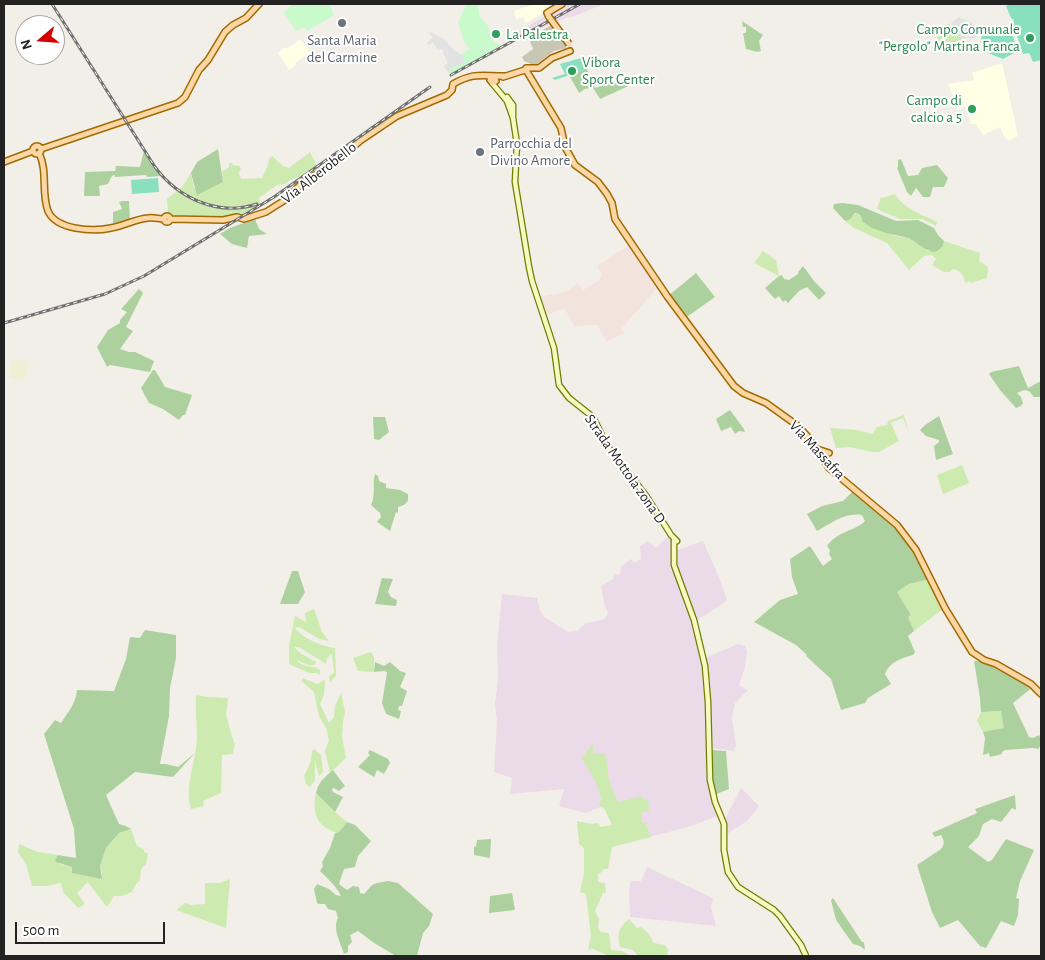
<!DOCTYPE html>
<html>
<head>
<meta charset="utf-8">
<style>
  body { margin:0 }
  #map { position:relative; width:1045px; height:960px; overflow:hidden; background:#f2efe9; font-family:"Alegreya Sans",sans-serif }
  canvas { display:block }
  .frame { position:absolute; inset:0; border:5px solid #222; pointer-events:none }
  .north { position:absolute; left:15px; top:15px; width:50px; height:50px; box-sizing:border-box; background:#fff; border:1px solid #a7a7a7; border-radius:50%; rotate:252deg; font-size:14px; font-weight:700; line-height:20px; text-align:center; color:#222 }
  .north::after { content:''; display:block; margin:auto; width:18px; height:22px; background:#d40000; clip-path:polygon(50% 0,100% 100%,50% 72%,0 100%) }
  .scale { position:absolute; left:15px; top:922px; width:150px; height:22px; box-sizing:border-box; border:2px solid #222; border-top:0; padding-left:6px; font-size:15px; line-height:18px; white-space:nowrap; color:#222; -webkit-text-stroke:4px #fff; paint-order:stroke }
</style>
</head>
<body>
<div id="map">
<canvas width="1045" height="960"></canvas>
<div class="frame"></div>
<div class="north">N</div>
<div class="scale">500 m</div>
</div>
<script>
const context = document.querySelector('canvas').getContext('2d');
context.lineJoin = 'round';
function fillPath(path, color) {
  context.fillStyle = color;
  context.fill(path, 'evenodd');
}
function strokePath(path, color, width, dash) {
  context.strokeStyle = color;
  context.lineWidth = width;
  context.lineCap = dash ? 'butt' : 'round';
  context.setLineDash(dash || []);
  context.stroke(path);
}
function drawText(font, color, halo, rows, align = 'center') {
  context.font = font + ' "Alegreya Sans",sans-serif';
  context.lineWidth = 4;
  context.setLineDash([]);
  context.textBaseline = 'middle';
  context.strokeStyle = halo;
  context.fillStyle = color;
  for (const [text, x, y, turn = 0] of rows) {
    context.save();
    context.translate(x, y);
    context.rotate((+turn || 0) * Math.PI / 180);
    context.textAlign = isNaN(turn) ? turn : align;
    if (halo) context.strokeText(text, 0, 0);
    context.fillText(text, 0, 0);
    context.restore();
  }
}
fillPath(new Path2D(`
  M565,4H604L572,17L571,16L550,24L502,47L501,46L511,41L510,39L514,37L513,34L544,17L547,18L551,16L552,12Z
  M669,535L673,538L678,550L703,541L718,575L727,600L709,613L695,621L703,659L738,644L745,646L747,652L745,667L739,685L748,690L735,703L732,717L736,745L734,751L709,748L710,781L721,815L685,828L636,840L604,806L585,813L559,806L564,789L510,794L512,778L494,772L497,721L495,704L498,679L497,646L502,594L537,598L540,610L544,617L568,632L577,631L586,623L598,621L606,618L608,612L605,607L601,586L613,579L614,573H615L616,575L620,574L621,566L631,559L634,563L641,559L640,546L648,541L656,548Z
  M741,788L759,806L747,821L727,834L725,819Z
  M647,867L713,898L711,907L716,926L630,917L629,890L631,881H641Z`), '#ebdbe8');
fillPath(new Path2D(`
  M534,4H559L526,23L523,17L516,19L514,11Z
  M299,40H301L309,50V53L295,63L296,65L289,70L278,53L284,48H288Z
  M1002,63L1018,136L1009,141L1004,136L1000,127L983,135L976,124H971L966,107L958,109L948,84L974,80L972,73Z`), '#ffffe5');
fillPath(new Path2D(`
  M631,244L659,286L621,329L625,333L606,342L598,325L574,326L565,309L545,315L539,297L566,292L578,283L583,290L598,281L602,275L597,266Z`), '#f3e3dd');
fillPath(new Path2D(`
  M552,25L567,44L566,48L554,51L537,64H531L524,61L522,57L533,49L530,41L536,33Z`), '#c7c7b4');
fillPath(new Path2D(`
  M12,359L29,362L24,381L9,377Z`), '#eef0d5');
fillPath(new Path2D(`
  M947,24L952,26L954,33L969,44L968,47L961,51L957,46L939,50L937,32Z
  M310,152L317,166L305,175L290,180L285,184L277,185L259,198L260,203L242,207L229,208H243L265,202C257,207 249,213 241,216C231,221 176,220 168,213L167,199L177,191C193,200 207,208 225,208L200,202L178,190L183,186L191,173L194,188L223,182L222,172L229,167V163H232L233,165L239,166L241,168L239,173L241,179L262,178L268,165L269,159L272,156L283,166L289,168Z
  M895,194C904,209 921,214 937,222L936,226L922,219H900L877,209L881,197L883,198Z
  M857,213L861,216L862,221L895,236L909,238L928,251L944,244V241L980,253L979,261L988,267L987,278L971,283L970,281L965,283C964,276 961,270 953,269L950,272H944L932,265L936,259L932,255L924,256L909,270L887,243L854,228L845,221Z
  M763,251L776,260L779,276L754,263Z
  M904,415L908,431L903,418L891,423L899,441L879,452H872L850,447L836,448L830,428L857,430L872,434L877,427L887,425L888,421Z
  M962,465L969,483L943,494L937,475Z
  M930,579L943,609L914,631L908,617L911,615L897,592L909,584Z
  M314,609L322,632L329,641L319,639L301,628L296,627L295,628C304,639 321,646 335,648L336,676L330,682L329,676L334,673L332,654L327,658L326,664L299,647H294L300,653L316,662L315,665H309L296,660C306,669 310,664 320,670V675L317,673H309L289,664V646L295,616L306,622L305,613Z
  M371,652L374,657V672L358,671L353,658Z
  M303,678L317,684L325,680L324,695L320,704L329,723L334,717L335,706L341,693L345,712L343,722L342,737L346,758L330,773L325,751L329,740L326,728L319,716L314,692L301,681Z
  M196,695L208,697L228,698L226,715L234,743H235L233,754L222,755L221,793L203,801L204,806L191,809C184,786 196,762 197,738C197,724 195,709 196,695Z
  M1001,711L1005,729L983,732L977,721L981,712Z
  M594,742L593,754L605,753C610,774 606,781 619,802L642,796L643,799L648,800L649,811L641,813L642,823H646L651,837L612,847L608,869H603L602,872L598,874V882L605,883L606,893H603L595,911L599,919L598,927L601,932L609,933L611,950L622,951L631,956H609L593,949L588,950L591,936L586,894L580,892L584,873V848L579,844L577,821L592,824L598,823L601,827L612,825L605,810L598,803L602,801L596,783L582,758Z
  M314,749L321,755L323,772L319,776L315,761V780L310,787L306,784L304,776L311,761L312,751Z
  M316,793L335,812L347,822L339,832C334,833 332,831 328,829C314,821 313,807 316,793Z
  M131,829L137,846L144,849V852L148,854L146,864L141,869L140,880L136,884L132,892L122,896H114L108,906H106L88,882L77,893L85,904L78,908L63,892L61,883L47,886H32L26,864L18,852L19,844L38,852L58,855L55,860L60,864L72,867L101,879L102,873L100,866L106,848L119,833Z
  M230,879L226,928L176,910L185,903L191,905L205,904V883H219Z
  M629,919L637,928L641,927L648,933L654,943L665,945L668,950L667,956H638L633,950L620,947C616,936 619,926 629,919Z`), '#cdebb0');
fillPath(new Path2D(`
  M742,21L763,35L759,41L761,51L757,52L746,49L743,33H746V27H743Z
  M587,69L595,88C607,84 620,77 633,84L600,99L593,88L585,89L579,93L569,75Z
  M218,149L223,182L197,195L191,173L197,162Z
  M144,151L161,176L147,177L146,175L115,177V175L112,176L108,184L99,186L100,196H84L85,172L115,171L116,166L140,167Z
  M901,159L908,176L918,175L922,168L937,165L948,178L944,187H933L930,197H923L916,188L911,196L907,192L897,168L898,167V160Z
  M122,201H129L130,221L113,227V212L122,209L119,202Z
  M842,203L858,205L896,221L918,220L934,228L938,235L944,241C943,248 939,250 934,252L925,249L909,238L886,233L872,228L862,221C862,217 860,213 855,213L850,219L845,221L833,208L834,204Z
  M255,219L259,229L267,234L249,236L247,248L232,244L220,234L230,228Z
  M803,266L814,281L826,293L819,300L807,287L799,291L788,303L785,300L783,302L779,296L775,299L765,288L779,276L782,275L784,279L789,280L798,274V272Z
  M696,273L715,297L684,319L668,296Z
  M139,289L143,293L126,327L133,331L120,349L129,352H135L154,361L150,372L110,365L107,367L97,347L108,330L120,323V320L127,312L121,309Z
  M1019,366L1028,388L1041,381V397H1034L1029,391L1024,390L1017,393L1021,397L1023,403L1021,406L1016,408L1000,390L989,374L991,372Z
  M153,370H155L165,387L192,395L185,415H183L179,420L163,409L149,403L141,388Z
  M730,410L744,429L745,432L739,431L735,434L731,427L721,431L716,419Z
  M939,416L953,454L936,460L934,446L939,442V440L926,436L920,430L925,425Z
  M373,417H385L389,432L379,440L374,439Z
  M375,474L378,476L379,481L386,484V488L400,490L408,494V501L404,505L398,507V513L396,512L390,531L377,522L381,517L380,513L371,505C376,495 372,484 375,474Z
  M854,490L902,532L914,549L930,579L909,584L897,592L911,615L908,617L914,631L908,636L915,652L913,655C902,658 889,662 885,674L891,684L868,698L865,703L841,710L831,679L806,656L807,655L796,645L754,622L780,600L798,594L792,577L790,559L810,546L823,566L832,559L829,554L830,550L827,546C837,531 858,530 865,521L862,515C846,512 831,523 817,531L807,514L822,506L843,501Z
  M292,571H298L305,592L298,604H280Z
  M382,578L393,579L388,592L391,597L397,600L396,606L375,604C378,594 379,588 382,578Z
  M145,630L176,635V658L170,688L169,716L160,764H166L178,767L195,753L173,777L135,772L106,795L119,824L126,826L131,829L119,833L106,848L100,866L102,879L72,873V867L56,862L55,860L58,855L76,858L74,829L44,734L55,720L61,723C68,712 76,703 77,690L114,691L126,659L130,637L140,638Z
  M974,661C996,660 1015,676 1033,687L1013,703L1029,737L1033,738L1039,735C1042,740 1043,744 1038,749L1033,748L1005,750L1002,752V754L990,757L989,753L983,755L985,738L983,732L1004,728L1001,711L981,712L980,698Z
  M375,662L384,666L390,662L400,671L406,673L400,687L407,691L402,706H399L398,710L401,711L399,719L386,714L382,703L387,672L384,671L374,672Z
  M370,750L388,759L390,763L384,774L377,770L374,777L358,767L370,755L368,753Z
  M710,750L726,751L729,789L714,795L711,780Z
  M333,770L345,786L339,791L334,788L332,789L333,792L343,797L335,812L316,793C319,781 324,778 333,770Z
  M1015,795L1016,810L1012,808L1001,822L992,819L983,824L979,836L968,847L988,862L992,860L1006,839L1034,850L1020,881L1016,898L1019,899L1018,915L1014,926L1001,921L986,948L980,946L958,920L940,928L932,912L917,865L941,849C945,844 944,840 941,835L935,837L932,833L977,813L975,809Z
  M347,822L355,825L371,841L358,856L355,867L344,869L339,884L347,890L353,886L359,887L360,893L364,894L372,885L377,883L388,881L398,883L433,914L429,926L423,933L417,956H396L374,943L358,931L350,935L352,942L348,946V952L344,954C341,943 332,929 338,918L336,911L328,909L325,904H319L317,903L314,889L317,884L329,889L336,895L341,896C338,888 326,877 320,871L323,866L322,862L330,848L335,833L339,832Z
  M491,839L490,858L474,855V847L476,846L477,840Z
  M512,893L515,910L489,913L490,896Z
  M833,898L862,942H864L865,950L860,946L853,944L836,920L831,900Z`), '#add19e');
fillPath(new Path2D(`
  M294,4H330L334,15L307,31L304,27L296,31L284,13L286,10Z
  M466,4H478L479,15L488,26L494,43L500,44L501,46L451,75L448,69L459,56L469,49L464,41L458,23Z`), '#c8facc');
fillPath(new Path2D(`
  M1011,4H1041V60L1033,62L1029,53L1023,54L1013,23L1014,20L1011,18L1006,6Z
  M998,29L1013,36L1017,49L1016,52L1003,59L988,53L981,38L983,34Z
  M581,58L587,69L555,80L552,78L565,74L560,64Z
  M158,178L159,192L132,194L131,180Z`), '#88e0be');
fillPath(new Path2D(`
  M959,17L977,26L975,31L978,33V36L972,39L967,37L964,40L956,35L951,23Z
  M430,32L444,39L454,50L462,55L465,62L458,66L456,65L448,72L444,66L448,63L443,53L444,51L440,49L438,51L433,42L428,45L427,43L433,37L429,34Z`), '#e2e2e2');
const secondary = new Path2D(`
  M492,83L507,101L513,118L517,144L515,182L529,267L532,281L554,348L559,385L569,398L593,417L608,447L647,497L671,535L677,541L675,542L674,540
  M507,97L513,105V116
  M674,541V565L694,620L705,666L708,702L710,780L715,802L724,824V850L728,872L738,887L774,910L780,916L801,945L806,956`);
const primary = new Path2D(`
  M549,17L547,13L562,4
  M526,70L561,128L565,147L575,165L598,182L607,194L612,203L615,219L667,296L734,386L743,393L766,403L798,426L808,437L829,468L897,525L916,550L945,608L972,652L984,660L996,664L1031,684L1041,694
  M492,77L490,80L493,83L496,81L494,77
  M503,77L525,70L526,68H539L552,58L570,51
  M33 150a4 4 0 1 1 8 0a4 4 0 1 1-8 0Z
  M41,149L178,103L185,97L199,70L208,60L225,32L233,25L246,18L259,4
  M39,153C48,171 41,193 48,211C56,230 93,232 111,228C124,226 135,219 148,218C153,217 159,219 164,219
  M4,162L33,151
  M164 219a3 3 0 1 1 6 0a3 3 0 1 1-6 0Z
  M170,219L223,220L237,217L244,219L266,212L288,198L301,184L333,164L360,141L397,116L447,95L452,90L453,84C474,72 482,76 504,76
  M817,449L829,453`);
strokePath(secondary, '#707d05', 7);
strokePath(primary, '#a06b00', 8);
strokePath(secondary, '#f7fabf', 4.5);
strokePath(primary, '#fcd6a4', 5);
const rail = new Path2D(`
  M52,4L155,167C178,198 218,217 257,204
  M451,75L580,4
  M4,323L105,294L144,276L274,197L430,87`);
strokePath(rail, '#707070', 3);
strokePath(rail, '#fff', 1, [4]);
const primaryBridge = new Path2D(`
  M549,17L569,44`);
strokePath(primaryBridge, '#a06b00', 8, []);
strokePath(primaryBridge, '#fcd6a4', 5);
for (const [x, y, r, color] of [
  [342,23,5,"#6b7280"],
  [496,34,5,"#2e9e5b"],
  [1030,38,5,"#2e9e5b"],
  [572,71,5,"#2e9e5b"],
  [972,109,5,"#2e9e5b"],
  [480,152,5,"#6b7280"]
]) {
  const dot = new Path2D();
  dot.arc(x, y, r, 0, 2 * Math.PI);
  context.fillStyle = color;
  context.fill(dot);
  strokePath(dot, '#fff', 2);
}
drawText('15px', '#27864d', '#fff', [
  ["Campo Comunale",1020,29],
  ["\"Pergolo\" Martina Franca",1020,46],
  ["La Palestra",506,34,"left"],
  ["Vibora",582,62,"left"],
  ["Sport Center",582,79,"left"],
  ["Campo di",962,100],
  ["calcio a 5",962,117]
], 'right');
drawText('15px', '#5b616d', '#fff', [
  ["Santa Maria",342,40],
  ["del Carmine",342,57],
  ["Parrocchia del",490,143,"left"],
  ["Divino Amore",490,160,"left"]
]);
drawText('15px', '#222', '#fff', [
  ["Via Alberobello",319,173,-38],
  ["Via Massafra",817,450,47],
  ["Strada Mottola zona D",625,469,55]
]);
</script>
</body>
</html>
